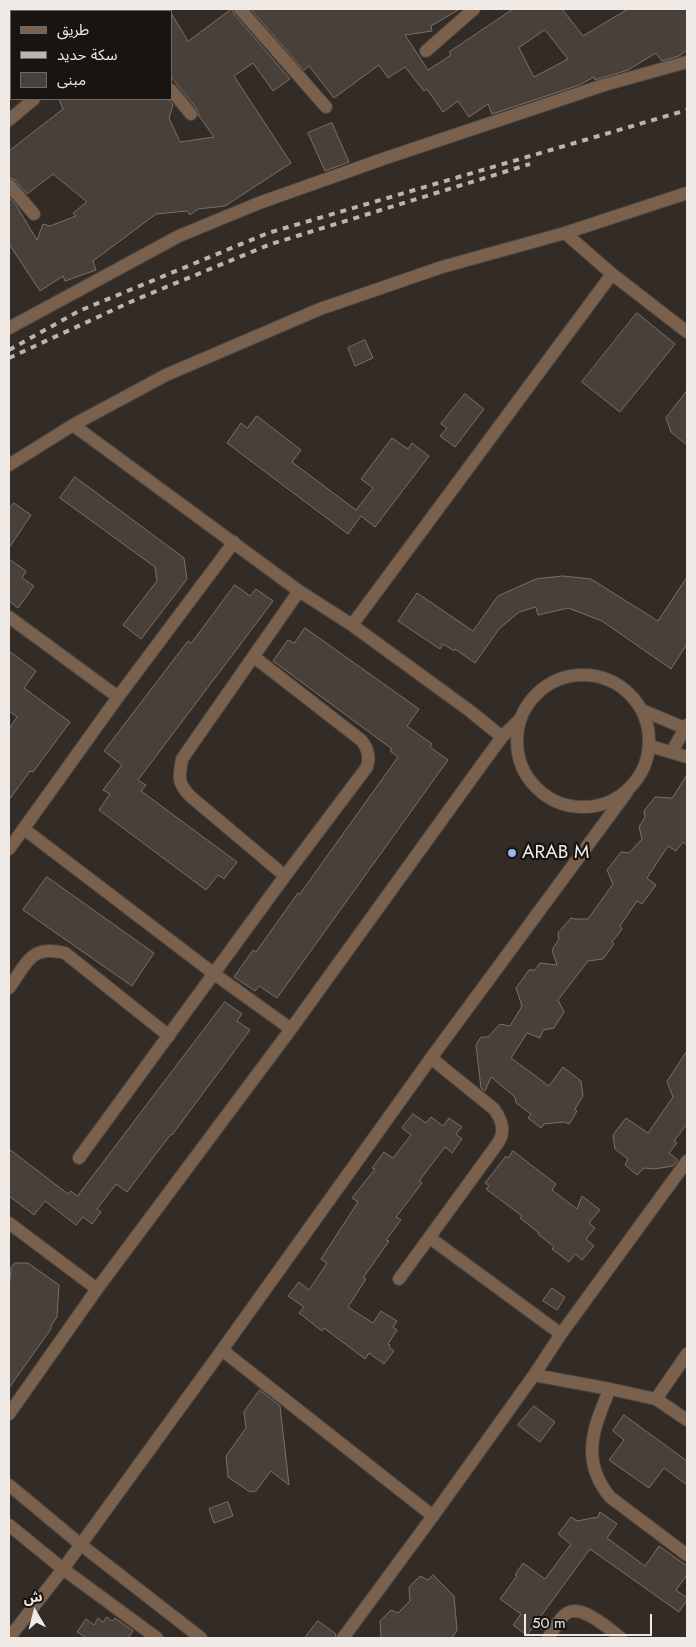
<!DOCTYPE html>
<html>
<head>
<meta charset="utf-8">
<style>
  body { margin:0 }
  #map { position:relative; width:696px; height:1647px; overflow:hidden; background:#332b25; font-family:Jost,"Noto Sans Arabic",sans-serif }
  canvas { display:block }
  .frame { position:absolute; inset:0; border:10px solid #f0eae6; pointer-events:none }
  .legend { position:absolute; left:10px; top:10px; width:162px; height:90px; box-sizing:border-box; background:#181411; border:1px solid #6e6a66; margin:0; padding:6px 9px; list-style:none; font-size:15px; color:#f0eae6 }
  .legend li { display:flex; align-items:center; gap:10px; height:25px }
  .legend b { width:25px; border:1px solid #6e6a66 }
  .north { position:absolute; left:10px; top:1587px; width:50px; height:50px; -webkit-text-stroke:4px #181411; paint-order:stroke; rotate:352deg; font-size:14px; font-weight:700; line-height:20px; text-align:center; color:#f0eae6 }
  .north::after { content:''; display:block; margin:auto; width:18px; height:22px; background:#f0eae6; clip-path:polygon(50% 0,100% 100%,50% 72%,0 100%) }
  .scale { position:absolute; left:524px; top:1614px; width:128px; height:22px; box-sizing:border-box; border:2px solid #f0eae6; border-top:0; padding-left:6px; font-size:15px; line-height:18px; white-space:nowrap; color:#f0eae6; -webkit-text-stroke:4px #181411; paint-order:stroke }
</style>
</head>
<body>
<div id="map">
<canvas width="696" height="1647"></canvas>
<div class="frame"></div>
<ul class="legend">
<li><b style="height:6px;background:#79614d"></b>طريق</li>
<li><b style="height:6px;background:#bbb4b0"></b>سكة حديد</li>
<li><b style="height:14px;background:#484039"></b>مبنى</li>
</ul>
<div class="north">ش</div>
<div class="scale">50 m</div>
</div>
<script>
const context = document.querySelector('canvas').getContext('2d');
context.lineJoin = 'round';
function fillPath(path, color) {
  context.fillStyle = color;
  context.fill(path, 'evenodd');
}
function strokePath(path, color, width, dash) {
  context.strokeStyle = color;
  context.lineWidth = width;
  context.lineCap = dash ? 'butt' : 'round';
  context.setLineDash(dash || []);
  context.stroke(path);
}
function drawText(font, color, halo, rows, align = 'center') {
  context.font = font + ' Jost,sans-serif';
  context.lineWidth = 4.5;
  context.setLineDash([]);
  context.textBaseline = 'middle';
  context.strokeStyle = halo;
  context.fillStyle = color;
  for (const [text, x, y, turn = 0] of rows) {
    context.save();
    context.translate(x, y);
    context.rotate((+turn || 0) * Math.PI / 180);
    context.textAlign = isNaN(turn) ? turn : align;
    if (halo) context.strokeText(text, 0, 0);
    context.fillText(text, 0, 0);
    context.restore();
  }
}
fillPath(new Path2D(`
  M66,9H116L113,11H68Z`), '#6b431f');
const building = new Path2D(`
  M232,9L234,14L290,79L273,91L253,63L234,76L291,163L225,206L198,209L190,215L187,211L156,214L93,261L96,270L65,281L63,276L40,291L9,244V197L16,205L37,240L43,224L50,226L76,216L73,213L87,202L53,174L27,194L15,180L9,177V151L63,109L59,99H168L173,105L169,118L180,142L214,137L199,116L197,109L171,77V13L188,41Z
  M251,9H460L431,26L432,31L405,35L428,70L451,55L449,52L513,9H562L583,36L628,9H687V50L679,56L662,61L656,53L628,70L595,80L594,77L579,85L492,114L488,104L469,117L458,101L443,112L427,89L424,91L405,67L388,78L379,65L334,98L309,66L304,70ZM545,30L568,59L534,77L519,48Z
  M332,123L349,162L325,171L308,133Z
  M637,313L675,344L620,412L582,382Z
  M365,340L373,358L355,366L348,348Z
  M687,391V445L671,432L666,418Z
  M465,394L484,409L455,447L440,436L447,428L441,424Z
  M257,416L301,450L292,462L356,510L373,488L361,479L392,438L408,449L412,443L429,456L375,527L361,516L348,534L227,443L241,423L247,428Z
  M75,477L184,558L187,579L141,639L123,625L157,581L155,567L60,498Z
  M14,503L31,515L9,548V510Z
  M9,559L26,571L22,578L34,586L18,608L9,601Z
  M563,576L591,579L658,621L687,577V644L671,669L602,621L568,608L538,615L536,607L519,612L499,629L475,663L455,649L454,651L443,644L440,649L398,621L417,593L473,631L498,596L536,579Z
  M235,585L250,596L256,589L273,601L138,780L146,785L141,791L237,862L224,879L218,875L206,890L99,810L110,794L103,790L122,765L104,751L188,641L191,643Z
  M305,628L419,709L407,726L432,744L430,747L448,760L277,998L259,986L255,991L234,977L253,950L256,952L298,893L300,894L398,757L390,751L392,749L273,661L288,640L294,643Z
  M9,651L36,671L24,688L70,722L33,772L30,771L9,800V729L17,717L9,711Z
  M687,775V845L683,842L676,851L668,846L647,878L656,885L642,904L637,901L620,926L622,929L612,942L614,944L603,959L588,961L558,1000L564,1012L554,1028L543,1030L540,1038L527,1033L511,1058L549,1086L563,1067L581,1081L583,1096L575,1109L577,1111L569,1124L564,1122L544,1124L541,1128L528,1118L531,1114L516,1103L515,1097L491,1077L485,1091L481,1088L476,1045L481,1037H488L500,1024L510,1026L522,1006L516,988L529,970H535L540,963L557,965L552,950L559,939L558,933L571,918L575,919H588L613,884L607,870L621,852L629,853L642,839L639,827L645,817L644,811L655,797L672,798Z
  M47,877L154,953L132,986L23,910Z
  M225,1002L242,1014L237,1021L250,1030L172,1135L171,1134L127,1192L116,1184L97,1209L101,1212L92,1224L83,1217L76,1225L45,1201L34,1215L9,1196V1149L68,1194L71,1191L77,1196Z
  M687,1051V1124L674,1141L677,1143L669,1153L678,1160L673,1166L654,1169L644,1168L637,1175L625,1165L628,1159L615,1149L613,1135L626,1118L648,1133L673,1097L667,1082Z
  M413,1114L426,1123L431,1117L443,1126L449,1118L462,1127L456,1134L462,1139L452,1153L445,1147L419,1181L422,1183L396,1217L401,1220L386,1240L389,1241L363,1278L366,1279L348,1307L373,1323L381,1311L397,1321L393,1327L397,1330L388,1344L390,1345L389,1347L394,1351L384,1364L369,1353L365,1359L324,1328L322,1331L299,1313L304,1307L288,1296L299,1282L309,1290L327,1263L321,1259L358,1202L352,1198L375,1169L372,1168L384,1152L393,1158L411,1135L402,1128Z
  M513,1151L556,1184L552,1190L577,1209L582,1196L600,1210L589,1223L595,1228L586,1239L594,1246L582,1260L575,1254L569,1262L552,1249L554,1247L538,1234L539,1233L520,1218L522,1216L486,1189L489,1186L485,1183L506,1156L508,1158Z
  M15,1263H28L59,1285L57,1317L51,1326V1329L9,1388V1290L11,1268Z
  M552,1288L565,1297L557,1310L543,1301Z
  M260,1390L280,1406L289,1485L271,1471L256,1491L250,1492L228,1477L226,1456L246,1428L244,1412Z
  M534,1406L555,1422L540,1442L518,1425Z
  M624,1415L687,1461V1485L664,1468L649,1488L609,1460L624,1440L613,1431Z
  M228,1502L233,1516L214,1523L209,1509Z
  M600,1512L617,1524L607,1538L645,1566L659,1546L687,1566V1575L676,1590L687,1598V1600L679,1612L590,1549L527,1635L513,1625L521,1614L500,1599L517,1576L515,1575L523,1563L545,1579L571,1544L558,1534L571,1517L577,1521L598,1517Z
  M433,1575L454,1596L457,1630L452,1638H381L380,1621L391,1610L398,1613L410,1601L409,1587L420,1576L428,1580Z
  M107,1617L112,1621L115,1618L133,1631L128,1638H84L85,1637L77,1632L86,1619L94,1625L98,1618L103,1622Z
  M318,1621L336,1634L335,1638H305Z`);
fillPath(building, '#484039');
strokePath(building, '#797069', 1);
const minor = new Path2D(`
  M240,9L326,107
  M139,11L142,9
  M426,51L474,9
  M171,90L191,114
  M9,120L34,99
  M9,185L34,214
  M565,233L612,274L687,332
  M9,328L179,236L259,203L383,159L604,85L687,62
  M73,425L299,591L352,625L470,711L502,737
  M9,465L73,425L166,375L320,309L442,267L565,233L687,193
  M9,617L118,697
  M352,625L612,274
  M517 741a66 66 0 1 1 132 0a66 66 0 1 1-132 0Z
  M644,711L687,729
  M650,746L687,757
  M672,751L687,725
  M24,829L213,973L291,1029
  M9,849L118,697L234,542
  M285,876L190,796C177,782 179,777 182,759L299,591
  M9,988C28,962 30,945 65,953L169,1036
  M79,1158L285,876L367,767C370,757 368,748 361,740L254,657
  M9,1223L97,1289
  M430,1238L561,1334
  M399,1279L498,1143C506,1131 502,1120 494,1109L431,1058
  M534,1375L610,1389L656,1399L687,1420
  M610,1389C593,1427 580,1461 610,1497L687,1555
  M656,1399L687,1354
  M9,1414L97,1289L291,1029L480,767L502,737L520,719
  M9,1485L80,1544L201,1638
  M433,1516L222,1350L431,1058L627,792
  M9,1525L63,1569L157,1638
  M9,1638L63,1569L222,1350
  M343,1638L433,1516L534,1375L561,1334L687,1161
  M548,1638C553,1631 559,1618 567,1613C582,1604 609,1629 621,1638`);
strokePath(minor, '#4d4640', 14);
strokePath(minor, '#79614d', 12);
strokePath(new Path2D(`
  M9,350L79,311L268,233L687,110
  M9,358L137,299L271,244L530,164`), '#bbb4b0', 4, [6, 6]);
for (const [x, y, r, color] of [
  [512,853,5,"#9cb4fd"]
]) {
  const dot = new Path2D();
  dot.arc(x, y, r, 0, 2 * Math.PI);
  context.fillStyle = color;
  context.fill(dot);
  strokePath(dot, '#181411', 2);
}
drawText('19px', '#f0eae6', '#181411', [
  ["ARAB M",522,853]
], 'left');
</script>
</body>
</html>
